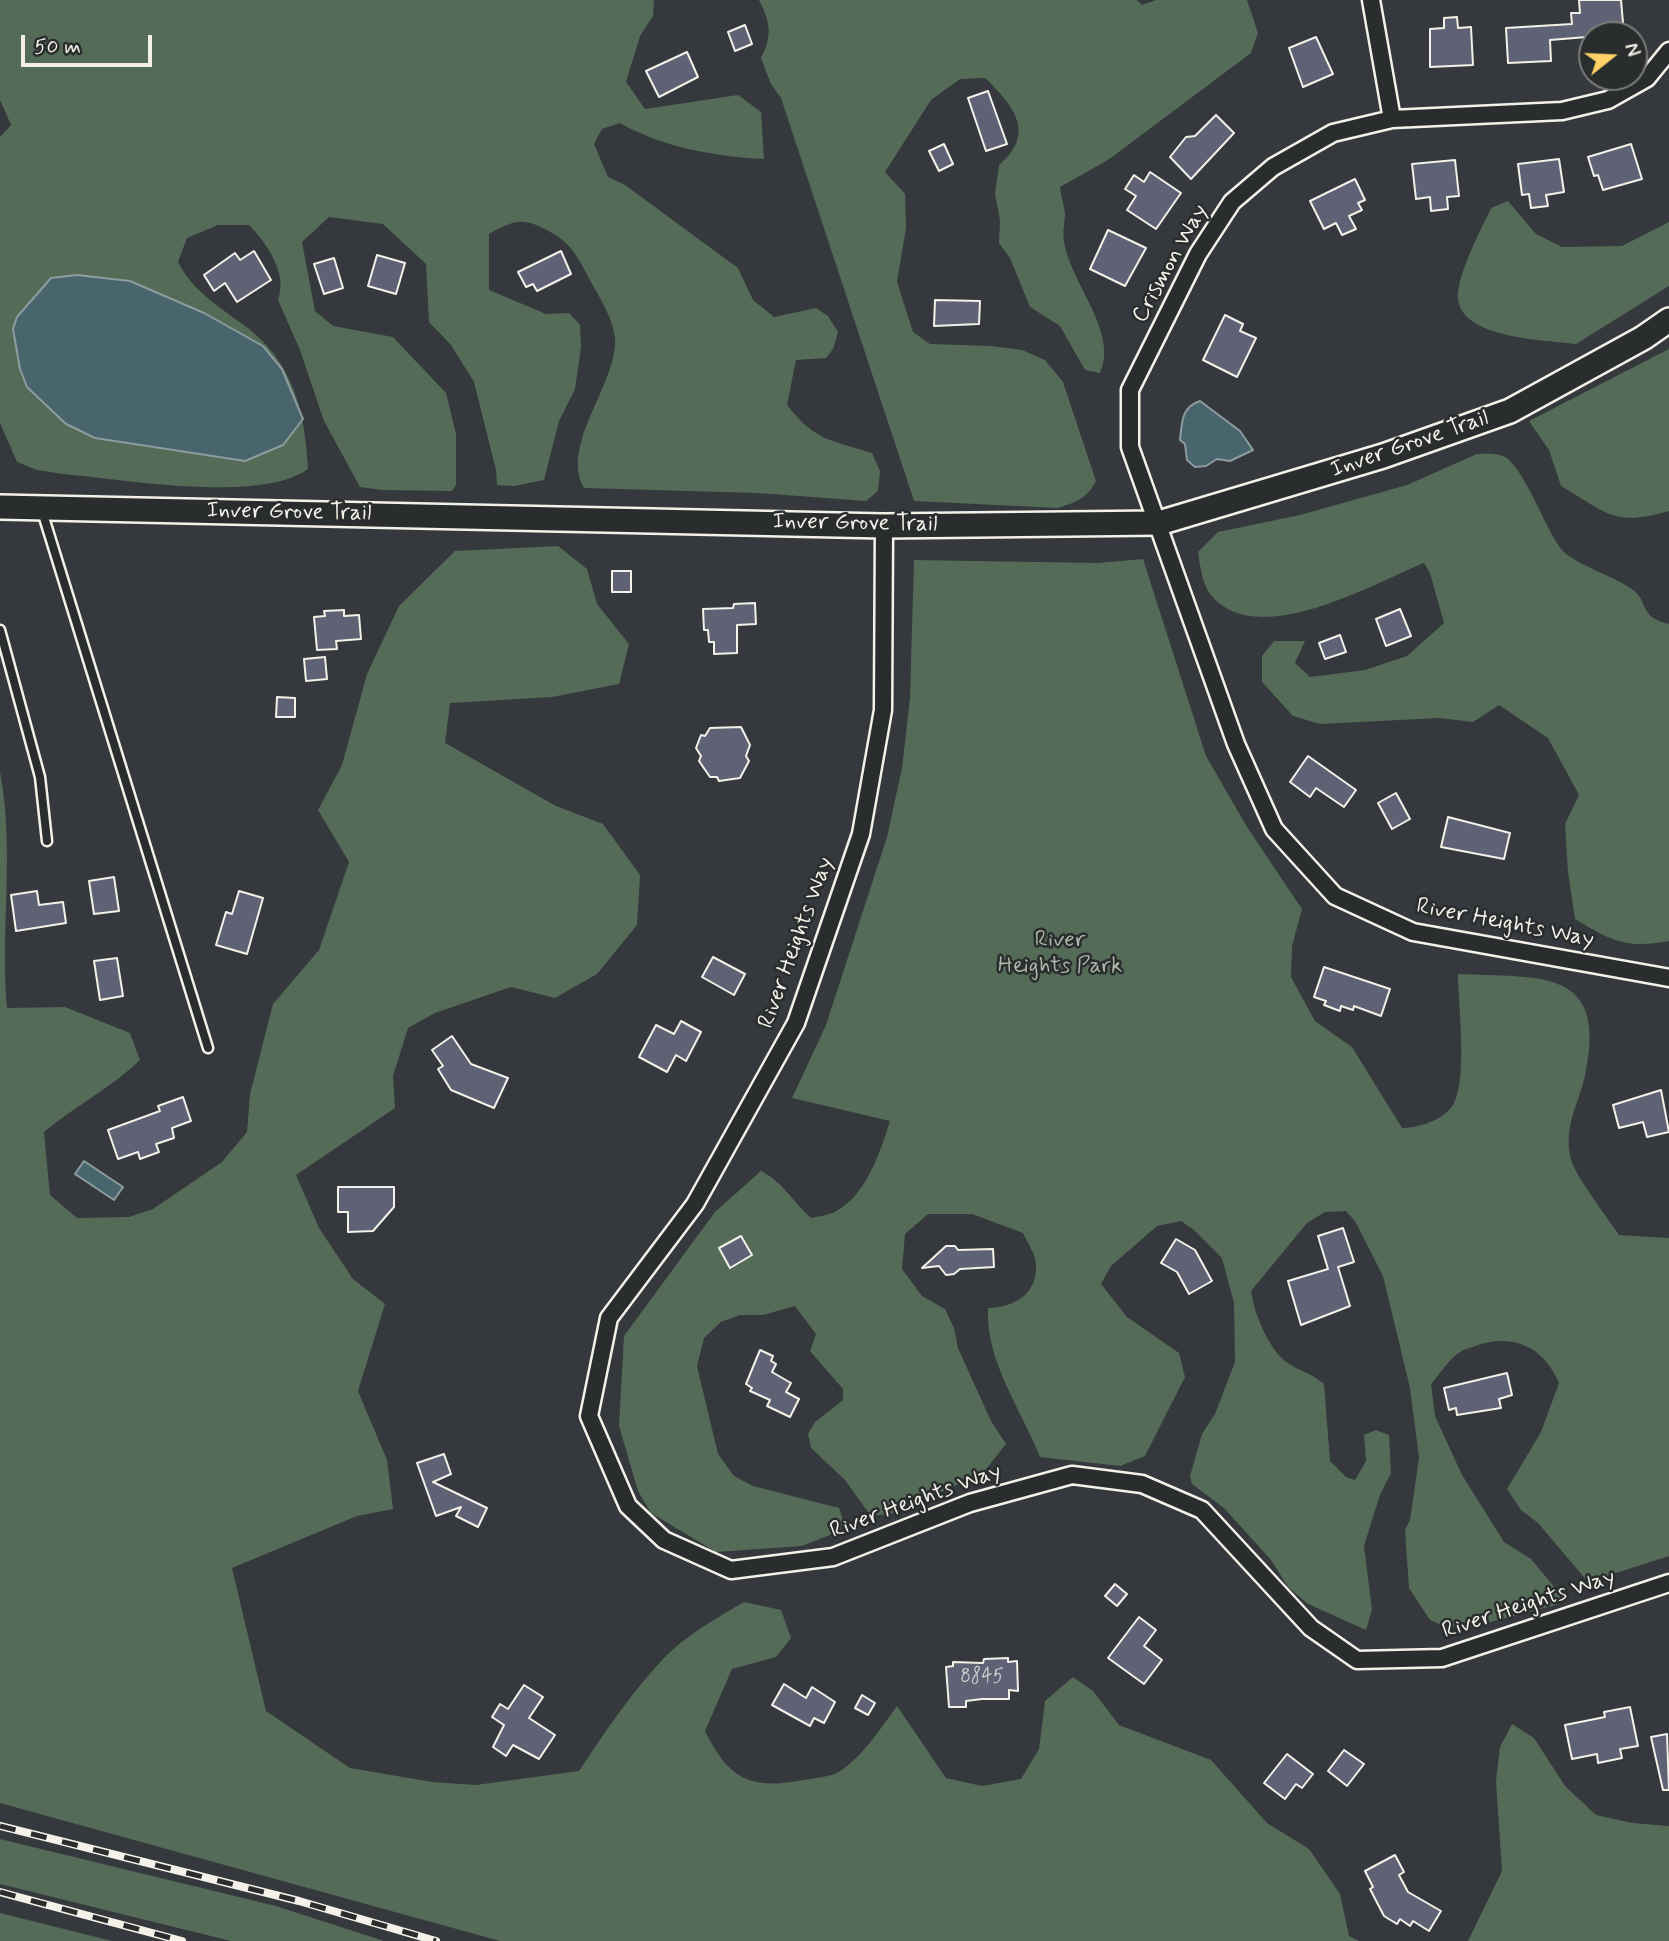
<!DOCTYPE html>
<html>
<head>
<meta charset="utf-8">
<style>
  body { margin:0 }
  #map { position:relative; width:1669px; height:1941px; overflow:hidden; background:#35383c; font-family:Mynerve,sans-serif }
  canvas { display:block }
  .north { position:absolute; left:1578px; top:21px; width:70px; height:70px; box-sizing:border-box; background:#2a2d2e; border:2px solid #7b7b78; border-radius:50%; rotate:72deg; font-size:19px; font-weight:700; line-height:28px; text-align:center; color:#f4f1e8 }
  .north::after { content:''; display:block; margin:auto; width:24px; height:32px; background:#ffd166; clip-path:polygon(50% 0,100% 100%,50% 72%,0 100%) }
  .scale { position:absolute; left:21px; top:35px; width:131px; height:32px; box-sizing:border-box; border:4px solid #f4f1e8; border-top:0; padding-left:9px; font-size:21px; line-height:24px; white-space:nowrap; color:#f4f1e8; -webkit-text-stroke:5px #2a2d2e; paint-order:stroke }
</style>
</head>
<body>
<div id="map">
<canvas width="1669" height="1941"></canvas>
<div class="north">N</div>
<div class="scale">50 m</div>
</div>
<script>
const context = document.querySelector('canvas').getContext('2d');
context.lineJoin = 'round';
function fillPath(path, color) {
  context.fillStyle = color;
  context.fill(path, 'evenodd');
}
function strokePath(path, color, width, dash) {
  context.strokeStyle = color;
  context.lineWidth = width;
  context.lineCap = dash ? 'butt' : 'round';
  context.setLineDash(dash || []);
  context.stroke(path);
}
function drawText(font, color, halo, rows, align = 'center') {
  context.font = font + ' Mynerve,sans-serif';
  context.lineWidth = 5;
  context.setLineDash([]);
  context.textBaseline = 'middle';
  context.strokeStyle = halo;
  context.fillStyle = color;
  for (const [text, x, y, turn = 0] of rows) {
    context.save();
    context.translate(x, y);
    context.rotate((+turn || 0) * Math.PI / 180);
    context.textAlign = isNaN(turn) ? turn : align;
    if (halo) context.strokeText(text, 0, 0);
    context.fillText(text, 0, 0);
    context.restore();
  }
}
fillPath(new Path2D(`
  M0,0H654L653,16L640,36L626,82L645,109L738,95L761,112L764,159C717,157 661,147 620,123L602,129L594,144L608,177L625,185L738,268L753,300L774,317L816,308L828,316L838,332L833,349L826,358L796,360L787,405C815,441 831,440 872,453L880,471L878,491L866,501L758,493L584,488C561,447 611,391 615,346C617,325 601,300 591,282C580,262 573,244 552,233C524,217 516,219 489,234V290L546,314L569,313L580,325L581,347L575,389L559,421L544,480L514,486L497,485L496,470L474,382L451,345L429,322L426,264L383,224L329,217L302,242L315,311L333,326L393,337L446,393L456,434V485L452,491L382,490L360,487L324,421L300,350L278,300C288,274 267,243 249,225H218L187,238L178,262C192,290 219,307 244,325C293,361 305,411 308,469C259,504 123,479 63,474L37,470L17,462L0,423V137L11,125L0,100Z
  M759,0H1137L1142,5L1156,0H1247L1258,33L1251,53L1108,160L1060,187C1061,196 1064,205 1065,214C1065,223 1062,232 1064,241C1070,283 1119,332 1100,373L1085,370L1060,326L1030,307L1010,258L999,243L1000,220L995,194L999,165C1037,133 1013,105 985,78L960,79L931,100L885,172L905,194L906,228L897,282L913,332L930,344L991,346L1022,350L1045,360L1063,382L1096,481C1087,499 1076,502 1058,508L914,501L781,98L771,84L761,58C773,35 770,22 759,0Z
  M1508,201L1536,234L1562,247L1622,246L1669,222V286L1576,344C1546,340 1462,339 1458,299C1456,276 1481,230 1491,208Z
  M1669,349V511C1614,527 1607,513 1561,486L1549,450L1529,421Z
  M1477,454C1484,454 1496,453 1503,456C1524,465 1545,530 1562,550C1571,562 1617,578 1632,589C1649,601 1638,617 1669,624V941C1627,949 1611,941 1575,919L1568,872L1565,824L1579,795L1548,738L1499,705L1473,722L1439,718L1320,724L1293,716L1262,682V656L1274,641H1305L1295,663L1310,677L1365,670L1407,656L1444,623L1430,573L1424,563C1372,584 1256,652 1210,594C1202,583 1200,565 1198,552L1218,532L1300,515L1407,485Z
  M558,546L587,569L597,604L629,644L619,684L552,697L450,703L445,743L556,806L603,824L640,875L637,925L597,974L555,998L511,987L435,1013L408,1028L393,1076L395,1108L296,1175L319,1228L353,1279L385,1304L358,1391L387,1460L393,1509L357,1516L232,1568L266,1711L350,1768L432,1782L476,1785L579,1771C605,1732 631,1693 664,1658C686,1635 717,1618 744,1602L781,1610L791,1638L776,1657L732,1669L705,1731C729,1779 749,1790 804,1780C815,1778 831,1777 840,1771C864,1755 880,1729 897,1706L946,1778L982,1786L1021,1779L1039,1749L1045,1701L1073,1677L1093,1691L1119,1725L1211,1760L1267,1823L1309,1849L1340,1894L1349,1936L1359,1941H500L0,1803V772C15,850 0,929 7,1008L65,1007L130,1033L140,1060C111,1088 75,1106 44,1132L50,1195L77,1218L129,1217L153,1209L222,1162L247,1132L250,1094L273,1004L319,950L349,862L318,810L342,765L367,674L399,606L455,551Z
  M1143,559L1206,756L1247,827L1302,909L1292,946L1291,977L1315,1021L1352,1047L1402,1128C1417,1128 1440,1121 1451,1108C1469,1086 1458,1004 1458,974C1539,978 1609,966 1585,1076C1578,1106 1563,1126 1571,1159C1575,1176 1608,1218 1619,1235L1669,1238V1556L1588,1582L1538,1523L1521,1510L1507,1489L1541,1432L1559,1383C1543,1346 1513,1333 1475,1346C1471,1348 1464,1349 1460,1352C1449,1359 1440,1374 1431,1384L1435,1416L1462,1475L1504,1542L1531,1559L1561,1595L1556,1605L1467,1628L1443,1626L1430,1620L1409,1588L1405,1530L1410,1520L1419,1458L1410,1388L1383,1276L1355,1221L1346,1211L1325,1212L1307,1223L1251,1291C1254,1313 1268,1347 1285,1361C1296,1370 1310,1372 1324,1384L1330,1461L1346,1477L1355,1480L1366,1461L1364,1435L1376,1430L1389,1435L1391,1473L1380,1495L1364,1546L1372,1610L1366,1630L1308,1604L1288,1587L1271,1560L1224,1508L1192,1484L1190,1476L1202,1434L1215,1414L1235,1362L1234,1303L1222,1258L1194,1230L1181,1221L1157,1226L1111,1266L1101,1284L1127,1317L1179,1353L1185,1377L1145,1456L1120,1466L1040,1457C1021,1409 985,1360 988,1308C1014,1307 1037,1295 1036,1265C1036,1255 1027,1242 1023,1233L972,1214H928L905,1234L902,1269L922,1296L945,1309L954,1328L958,1348L991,1421L1006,1444L983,1473L895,1513L871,1516L845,1480L811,1448L808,1434L815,1422L843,1400V1389L810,1351L816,1334L795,1306L763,1315H740L721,1322L704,1338L697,1366L718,1454L734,1476L753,1486L839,1508L843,1520L840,1531L802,1546L716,1552L651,1513L638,1491L619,1426L624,1336L715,1212L761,1171C783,1182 793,1202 811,1218C820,1216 831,1215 838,1210C866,1195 881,1150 890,1121L792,1098L826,1025L887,837L902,768L910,698L914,560L1098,563Z
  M1512,1724L1534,1738L1565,1786L1596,1815L1632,1823L1669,1826V1941H1468L1502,1871L1496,1781L1500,1747Z
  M0,1839L276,1906L384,1941H231L0,1884Z
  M0,1913L112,1941H0Z`), '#546b57');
const water = new Path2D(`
  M77,275L130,281L204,313L263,346L282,369L303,419L283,445L245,461L95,438L66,424L27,387L20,369L13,329L17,317L51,278Z
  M1200,401L1240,431L1253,450L1230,461L1217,459L1206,466L1195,467L1187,460L1185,444L1180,440C1182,423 1181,407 1200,401Z
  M84,1161L123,1187L114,1200L75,1174Z`);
fillPath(water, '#48646d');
strokePath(water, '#8d9c9e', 2);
const building = new Path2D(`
  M1579,0H1621L1624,34L1550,40L1551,61L1508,63L1506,28L1572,24L1571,13H1580Z
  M1457,17L1458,28L1471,27L1473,65L1430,67V29L1444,28V18Z
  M745,25L752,44L735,51L728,32Z
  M1316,37L1333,74L1303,87L1289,48Z
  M687,52L698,77L659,97L646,71Z
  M988,91L1007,144L986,151L968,98Z
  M1216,115L1234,133L1191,179L1170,157L1186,137L1195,136Z
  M944,144L953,164L939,171L929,151Z
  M1631,144L1642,179L1603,190L1598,175L1594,176L1588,157Z
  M1559,159L1564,192L1546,195L1548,206L1531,208L1529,194L1522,195L1518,164Z
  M1455,160L1459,196L1447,197L1448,209L1431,211L1430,197L1416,199L1412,164Z
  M1150,172L1181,193L1156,229L1127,210L1136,196L1125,189L1134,175L1144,182Z
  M1355,179L1365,200L1358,203L1362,210L1349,216L1356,229L1342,235L1336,223L1324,229L1310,201Z
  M1108,230L1146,248L1125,286L1090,269Z
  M254,251L271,280L237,302L225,283L214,291L204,275L235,253L240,260Z
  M561,251L571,274L537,291L533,284L526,287L518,272Z
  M377,255L405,263L396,294L368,286Z
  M334,258L343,288L324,294L314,264Z
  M935,300L980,301L979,324L934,326Z
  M1225,315L1243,324L1240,331L1256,338L1237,377L1203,360Z
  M612,571H631V592H612Z
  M755,603L756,624L737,625V653L714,654V642H709L708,630H704L703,609L733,608L734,604Z
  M1400,609L1411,636L1386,646L1376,619Z
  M344,610V616L359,615L361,639L336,641L337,649L317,650L314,617L325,616L324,611Z
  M1340,635L1346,652L1325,659L1319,643Z
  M325,657L327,679L306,681L304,659Z
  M277,697L295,698V717H276Z
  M741,727L750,745L746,756L749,761L740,778L719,781L717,777H710L699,761L701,756L696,748L701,735L705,736L710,728Z
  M1308,756L1356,790L1344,807L1316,788L1310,797L1290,782Z
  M1396,793L1410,819L1392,829L1378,803Z
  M1448,817L1510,833L1504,859L1441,847Z
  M114,877L119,911L94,914L89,881Z
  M37,891L39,905L63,902L66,923L16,931L11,895Z
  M239,891L263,898L247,954L216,945L226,912L232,914Z
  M713,957L745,974L734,995L702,977Z
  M117,958L123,996L100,1000L94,961Z
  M1324,967L1390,989L1381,1016L1354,1006L1353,1010L1341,1006L1340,1011L1324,1005L1326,1001L1314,997Z
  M681,1021L701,1032L686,1061L676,1055L667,1072L639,1057L656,1025L674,1034Z
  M452,1036L471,1064L508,1078L494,1108L451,1090L438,1069L443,1066L432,1050Z
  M1661,1090L1669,1132L1647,1137L1643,1122L1619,1128L1613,1105Z
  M183,1097L191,1121L172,1128L174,1138L156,1144L159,1152L140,1159L138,1152L118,1159L108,1130L160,1111L158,1106Z
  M338,1187H394V1207L373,1231L348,1232V1212H338Z
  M1343,1228L1354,1262L1338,1267L1350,1306L1301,1325L1288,1281L1328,1269L1318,1236Z
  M741,1236L752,1255L730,1268L719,1248Z
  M1176,1239L1195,1250L1212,1281L1189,1294L1177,1272L1161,1263Z
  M946,1246H955L958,1250L993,1249L994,1267L960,1269L954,1274L946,1275L939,1266L922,1268Z
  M760,1350L773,1356L771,1361L776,1364L772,1372L791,1383L786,1392L799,1399L790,1417L767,1406L770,1400L750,1391L752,1388L746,1384Z
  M1507,1373L1512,1395L1499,1399L1501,1408L1457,1415L1456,1408L1449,1410L1444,1388Z
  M444,1454L451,1474L433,1482L487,1508L478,1527L456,1516L461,1507L436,1516L417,1463Z
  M1115,1584L1127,1594L1117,1606L1105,1596Z
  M1139,1617L1156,1630L1144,1646L1162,1660L1144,1684L1108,1658Z
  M1008,1658V1662L1017,1661L1018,1691L1009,1690V1699H982L966,1701V1707H949L946,1667L953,1666V1662L983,1663L984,1659Z
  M784,1684L806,1698L812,1687L835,1702L824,1723L814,1718L810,1726L772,1705Z
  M524,1685L543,1697L529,1718L555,1735L539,1759L513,1745L506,1756L493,1747L504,1725L492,1717L500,1704L508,1709Z
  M862,1695L875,1703L868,1715L855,1708Z
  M1630,1707L1638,1746L1620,1749L1622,1758L1598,1763L1597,1754L1572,1759L1565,1725L1605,1717L1604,1712Z
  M1667,1734L1669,1790H1663L1651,1737Z
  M1344,1750L1364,1764L1347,1786L1328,1771Z
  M1287,1754L1313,1774L1302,1788L1296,1784L1285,1799L1264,1783Z
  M1395,1855L1404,1872L1399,1875L1408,1892L1441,1911L1429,1931L1413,1921L1410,1926L1400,1919L1397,1924L1384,1916L1370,1889L1373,1887L1365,1871Z`);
fillPath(building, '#5f6274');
strokePath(building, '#f4f1e8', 2);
const lane = new Path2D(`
  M42,511L208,1048
  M0,630L40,777L47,841`);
const street = new Path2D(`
  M1371,0L1392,119
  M1669,51L1647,78L1608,100L1562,111L1392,119L1333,133L1273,167L1232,202L1198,254L1130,390V447L1236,744L1274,829L1335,896L1413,932L1669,978
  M884,526L883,710L861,834L796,1023L695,1204L609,1318L589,1416L628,1506L664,1540L731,1570L833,1557L970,1503L1072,1475L1142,1484L1202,1510L1311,1628L1357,1660L1442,1658L1669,1583`);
const secondary = new Path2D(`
  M0,507L884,526L1159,523L1383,456L1510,411L1643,338L1669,320`);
strokePath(lane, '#f4f1e8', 13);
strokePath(street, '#f4f1e8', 21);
strokePath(secondary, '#f4f1e8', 28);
strokePath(lane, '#2a2d2e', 8);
strokePath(street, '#2a2d2e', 16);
strokePath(secondary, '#2a2d2e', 23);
const rail = new Path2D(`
  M0,1826L299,1901L436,1941
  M0,1892L182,1941`);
strokePath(rail, '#f4f1e8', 8);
strokePath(rail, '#2a2d2e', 5, [16]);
drawText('19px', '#cfcdcb', null, [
  ["8845",982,1678]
]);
drawText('23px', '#f4f1e8', '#2a2d2e', [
  ["Crismon Way",1171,264,-61],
  ["Inver Grove Trail",1410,445,-19],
  ["Inver Grove Trail",289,513,1],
  ["Inver Grove Trail",855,524,1],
  ["River Heights Way",1505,924,11],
  ["River Heights Way",797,943,-70],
  ["River Heights Way",916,1502,-20],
  ["River Heights Way",1529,1605,-18]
]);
drawText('23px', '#acb5a7', '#2a2d2e', [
  ["River",1060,941],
  ["Heights Park",1060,967]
]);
</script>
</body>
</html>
